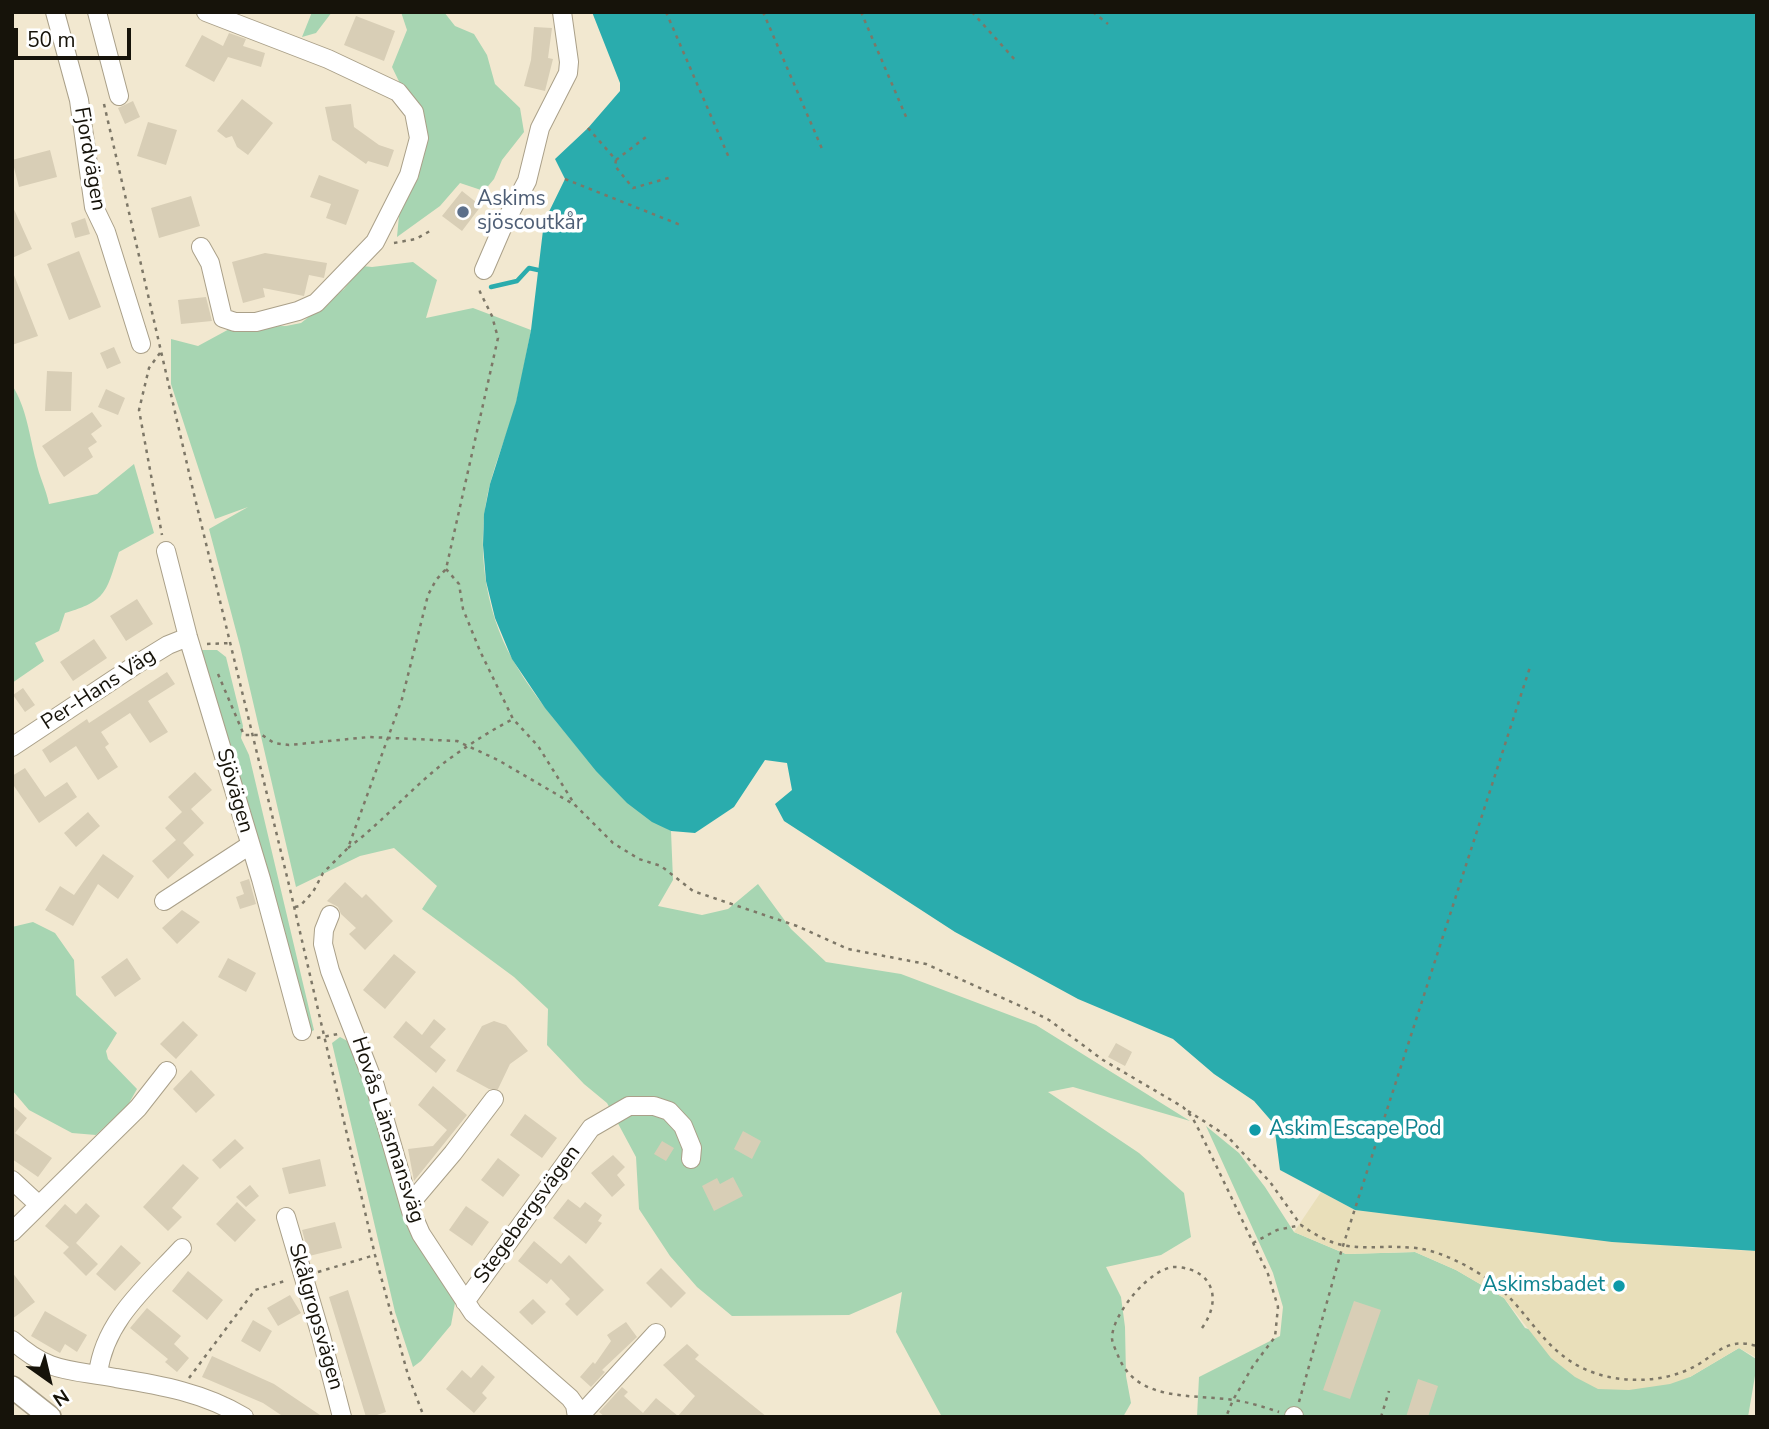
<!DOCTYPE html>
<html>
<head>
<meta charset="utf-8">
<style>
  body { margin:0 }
  #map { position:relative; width:1769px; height:1429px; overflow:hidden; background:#f2e8d0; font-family:"Nunito Sans",sans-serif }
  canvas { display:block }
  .frame { position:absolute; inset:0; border:14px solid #16130a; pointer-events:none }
  .north { position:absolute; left:14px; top:1345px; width:70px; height:70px; -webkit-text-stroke:5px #fff; paint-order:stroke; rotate:146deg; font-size:19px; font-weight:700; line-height:28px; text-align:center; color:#16130a }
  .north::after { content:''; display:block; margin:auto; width:24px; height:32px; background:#16130a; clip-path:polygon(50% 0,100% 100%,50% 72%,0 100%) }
  .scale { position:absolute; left:14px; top:28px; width:117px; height:32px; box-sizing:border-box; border:4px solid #16130a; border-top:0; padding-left:9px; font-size:21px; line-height:24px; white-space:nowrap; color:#16130a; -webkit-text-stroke:5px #fff; paint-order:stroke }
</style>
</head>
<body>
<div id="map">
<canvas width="1769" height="1429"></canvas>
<div class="frame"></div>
<div class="north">N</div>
<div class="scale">50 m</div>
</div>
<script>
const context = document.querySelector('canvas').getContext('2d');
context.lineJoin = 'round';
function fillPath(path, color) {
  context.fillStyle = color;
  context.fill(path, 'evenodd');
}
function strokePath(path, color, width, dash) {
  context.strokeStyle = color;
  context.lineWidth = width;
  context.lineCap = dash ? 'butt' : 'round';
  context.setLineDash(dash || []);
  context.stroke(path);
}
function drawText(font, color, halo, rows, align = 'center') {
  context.font = font + ' "Nunito Sans",sans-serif';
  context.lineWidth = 7;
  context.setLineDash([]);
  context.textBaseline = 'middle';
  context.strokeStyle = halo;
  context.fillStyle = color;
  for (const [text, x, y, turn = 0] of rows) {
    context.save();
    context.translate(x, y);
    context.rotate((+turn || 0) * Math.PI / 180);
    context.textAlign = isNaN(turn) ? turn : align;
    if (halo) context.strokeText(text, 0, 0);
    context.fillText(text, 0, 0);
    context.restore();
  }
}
fillPath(new Path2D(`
  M312,12H332L316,33L302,37Z
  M401,12H444L455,26L474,34L487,55L495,84L520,108L524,132L502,160L494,179L484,191L460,183L440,206L397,237L400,205L418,179L426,137L392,67L407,30Z
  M413,262L437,280L426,318L473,308L531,330C526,354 522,379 516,403C509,430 497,457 490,484C475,541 484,610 513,660C527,685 545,708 563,730C595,769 625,807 671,831L673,880L658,906L702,915L728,909L758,884L791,929L826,962L901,974L1036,1025L1190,1121L1073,1087L1048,1092L1139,1153L1184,1193L1191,1237L1161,1255L1106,1267L1121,1297L1125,1327L1126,1376L1131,1403L1123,1417H942L896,1332L902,1292L849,1315L732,1316L697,1287L670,1256L639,1209L636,1157L607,1103L584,1084L547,1045L548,1009L514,977L422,909L437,886L394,848L360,856L296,887L240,646L209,529L248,507L215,519L171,384V339L198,346L233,327L286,326L301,323L344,289L362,266L372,267Z
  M12,385C27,409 29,434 36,461C39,476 46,489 49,504L97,494L134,464L154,533L119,552C106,592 107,601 65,613L59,631L35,643L44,661L12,683Z
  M200,650H217L226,657L243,726L241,738L249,755L314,1030L309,1033Z
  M33,922L55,933L74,960L76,995L117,1033L106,1051L108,1059L137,1089L128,1105L96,1135L72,1133L29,1110L12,1090V927Z
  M340,1037L353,1044L415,1238L455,1303L451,1325L421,1361L413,1367L395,1312L332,1043Z
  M1206,1126L1239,1153L1265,1187L1294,1232L1346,1254L1415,1252L1456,1270L1504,1298L1525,1328L1690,1377L1739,1348L1756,1359V1370L1748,1417H1197L1199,1377L1280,1336L1283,1307L1273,1273Z`), '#a7d5b2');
fillPath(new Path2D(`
  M1321,1192L1355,1210L1692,1248L1757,1251V1358L1739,1348L1690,1377L1670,1384L1629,1390L1598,1389L1575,1377L1551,1358L1504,1298L1456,1270L1415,1252L1346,1254L1294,1232Z`), '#e9dfba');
fillPath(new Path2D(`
  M592,12H1757V1251L1612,1242L1355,1210L1280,1170L1274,1124L1254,1101L1214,1074L1173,1039L1078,999L955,932L784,821L775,804L792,790L787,763L765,760L734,807L695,833L671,831L652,822L627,803L596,771L545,708L512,659L495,618L486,581L483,545L484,514L490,484L516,402L531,330L544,222L565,179L555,159L588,128L620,91V83Z`), '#2aacad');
strokePath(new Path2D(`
  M491,287L517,281L529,268L538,270`), '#2aacad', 4.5);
fillPath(new Path2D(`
  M356,16L395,31L384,61L344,45Z
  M534,27L552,28L548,58L553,59L545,91L524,86L531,60Z
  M229,33L246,39L243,46L265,53L261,67L228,57L214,82L185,66L202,35L223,46Z
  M242,99L273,123L248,155L237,147L232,136L226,138L217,131Z
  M133,101L140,117L125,124L118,108Z
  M351,104L354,127L379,145L394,150L388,167L368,161L366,164L332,140L325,107Z
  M148,122L177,130L166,165L137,156Z
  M50,150L57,177L19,187L12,160Z
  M319,175L359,190L346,225L326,218L331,204L310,197Z
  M462,191L481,206L462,231L442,216Z
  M191,196L200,226L159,238L151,208Z
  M12,205L32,249L12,258Z
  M85,218L90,234L75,238L71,223Z
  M79,251L101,307L69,320L47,264Z
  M265,253L327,263L324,278L309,275L304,296L263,288L265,297L243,303L232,262Z
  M12,270L38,336L12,345Z
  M206,297L212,321L181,324L178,300Z
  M114,347L121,363L107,369L100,353Z
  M47,371L72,372L71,411H45Z
  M106,389L125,398L118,415L98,407Z
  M92,412L102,426L91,434L97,442L88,448L93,457L64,477L42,446Z
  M137,599L153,624L126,641L110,616Z
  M94,639L107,658L73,681L60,662Z
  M167,672L175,684L148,701L168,732L150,743L130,713L101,732L109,744L105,747L118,767L98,780L76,746L50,763L42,750L87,719L89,723Z
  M23,688L35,705L25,712L13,695Z
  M25,768L45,797L67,782L77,797L39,823L12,783V776Z
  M195,772L212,790L191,809L204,823L183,843L194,855L168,879L152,861L176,840L165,828L182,812L168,797Z
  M88,812L100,826L76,847L64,833Z
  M103,854L134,876L118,899L98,884L73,926L45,910L60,886L74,895Z
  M249,879L256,904L240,909L236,897L244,894L240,882Z
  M345,882L362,898L366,894L393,921L365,950L349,934L356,928L341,914L338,907L327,901Z
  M182,910L200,922L177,944L162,928Z
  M394,954L416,972L385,1009L363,990Z
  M127,958L141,979L115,997L101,977Z
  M228,958L256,973L246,992L218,977Z
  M434,1019L446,1029L430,1047L446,1060L436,1073L393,1037L406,1021L422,1035Z
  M183,1021L198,1035L176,1059L160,1044Z
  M494,1021L506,1025L528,1051L510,1064L498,1089H489L456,1071L482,1026Z
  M1116,1043L1132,1052L1125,1066L1108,1057Z
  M191,1070L215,1095L196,1113L173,1089Z
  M433,1086L467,1115L414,1181L408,1149L433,1146L447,1130L418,1105Z
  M12,1105L27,1118L15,1133L52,1158L38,1177L12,1159Z
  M525,1114L557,1138L542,1158L510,1135Z
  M743,1131L761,1141L752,1159L734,1149Z
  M235,1139L244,1148L220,1169L212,1160Z
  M662,1141L674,1148L666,1161L654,1154Z
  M613,1155L625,1167L617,1175L625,1185L612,1197L591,1173Z
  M498,1158L520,1175L503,1197L481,1180Z
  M320,1159L326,1186L289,1194L282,1168Z
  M183,1164L199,1178L172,1208L182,1217L168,1231L143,1207Z
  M733,1177L743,1196L714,1211L702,1186L717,1178L720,1184Z
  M250,1185L259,1196L246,1207L236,1197Z
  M568,1199L580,1208L585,1202L602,1215L598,1221L602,1223L586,1244L553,1218Z
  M237,1202L256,1220L235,1242L216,1224Z
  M86,1203L100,1216L76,1243L98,1264L86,1276L63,1253L69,1247L45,1226L65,1204L76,1214Z
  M466,1206L489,1222L472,1246L449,1230Z
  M335,1222L342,1248L309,1256L302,1230Z
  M534,1241L561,1264L569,1255L604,1290L577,1316L565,1304L570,1299L551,1279L547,1284L518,1261Z
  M121,1245L141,1263L115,1291L96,1274Z
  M661,1268L686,1293L671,1308L646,1283Z
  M188,1271L223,1300L207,1320L172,1291Z
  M12,1272L35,1302L12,1319Z
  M348,1290L386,1412L371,1417H366L329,1297Z
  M290,1295L301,1313L278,1326L267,1308Z
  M533,1299L546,1312L532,1325L519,1312Z
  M1354,1301L1381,1310L1350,1399L1323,1390Z
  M147,1308L181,1336L174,1344L189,1358L177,1372L165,1362L168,1359L130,1328Z
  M45,1311L87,1335L77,1352L65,1344L60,1353L31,1336Z
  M253,1320L272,1331L260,1352L241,1341Z
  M626,1322L637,1337L602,1370L605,1372L591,1387L580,1377L593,1362L595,1364L611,1341L607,1335Z
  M687,1344L699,1355L695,1359L767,1417H605L599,1412L622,1387L628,1392L624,1396L643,1413L656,1398L678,1416L695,1396L663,1365Z
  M212,1356L274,1384L323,1417H284L263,1403L202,1377Z
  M482,1365L495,1377L482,1393L487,1398L474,1413L446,1389L462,1370L471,1378Z
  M1418,1379L1438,1386L1428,1417H1406Z`), '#d8ceb6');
const minor = new Path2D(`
  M55,12L79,100L94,207L106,232L141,344
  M97,12L119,96
  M201,247L210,263L223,318L235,322H256L298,311L316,303L375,242L409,175L419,138L414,112L398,92L328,59L206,12
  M484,270L503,226L527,181L540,128L568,73L569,62L562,12
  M166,551L188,637L261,879L302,1031
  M12,747L137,664L168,645L188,637
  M164,901L250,845
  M330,915L324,930L323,944L330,971L375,1086L411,1211L421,1234L473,1313L570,1398L575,1405L577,1417
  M12,1180L39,1205
  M409,1205L453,1153L494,1099
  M286,1217L321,1336L342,1417
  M12,1232L138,1108L167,1071
  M465,1302L591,1128L629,1106H654L669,1111L683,1126L692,1148L691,1159
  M12,1340C50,1374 69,1369 116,1378C160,1385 205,1393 244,1417
  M98,1374C104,1321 147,1286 182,1248
  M579,1417L656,1333
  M1294,1417V1416`);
const major = new Path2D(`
  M12,1387L50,1417`);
strokePath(minor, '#aaa089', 20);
strokePath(major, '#aaa089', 24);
strokePath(new Path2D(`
  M666,12L730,160
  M763,12L823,151
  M861,12L907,119
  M972,12L1016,61
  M1093,12L1108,24
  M104,104L193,490L290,889L375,1255L408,1375L424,1417
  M588,128L616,160L615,166L633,188L672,177
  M616,160L646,137
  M565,179L683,226
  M394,243L416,239L430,231
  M160,353L149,368L139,410L162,535
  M446,569L459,584L463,609L480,651L513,719L538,746L575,805L613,843L639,859L661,866L693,891L797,926L848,949L926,964L1025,1008L1049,1020L1103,1060L1183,1107L1192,1117L1201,1134L1268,1274L1278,1307L1275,1337L1253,1366L1233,1400L1226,1417
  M207,644L232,643
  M218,674L244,735H262L274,743L289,745L369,737L457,741L498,760L575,805
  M348,848C384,821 413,786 449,759C470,744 490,731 513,719
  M295,907L300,906L313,892L323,873L348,848L402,699L428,595L436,580L446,569L498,338L492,316L480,292L479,286
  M317,1038L338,1034
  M1188,1111L1227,1136L1270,1182L1300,1224
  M1253,1243L1277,1230L1301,1225C1347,1258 1366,1243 1416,1248C1447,1252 1485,1274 1507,1295C1527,1315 1543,1342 1566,1358C1601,1385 1661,1387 1699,1364C1721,1350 1729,1338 1757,1346
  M318,1272L375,1255
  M1202,1328C1222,1300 1214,1270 1177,1267C1152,1265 1112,1314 1112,1338C1112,1343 1117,1353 1119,1358C1138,1402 1193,1394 1233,1400C1248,1402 1264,1407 1279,1412
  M189,1378L255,1290L288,1280
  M1299,1402L1341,1252L1530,667
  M1381,1417L1389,1391`), '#7d7767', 2.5, [3.5, 5]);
strokePath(minor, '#fff', 18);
strokePath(major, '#fff', 21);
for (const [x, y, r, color] of [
  [463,212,7,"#5c6f8a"],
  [1255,1130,7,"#0f9aa8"],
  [1619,1286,7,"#0f9aa8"]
]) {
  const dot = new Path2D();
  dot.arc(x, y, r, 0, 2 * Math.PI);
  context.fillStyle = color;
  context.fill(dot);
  strokePath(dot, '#fff', 2.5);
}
drawText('21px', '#16130a', '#fff', [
  ["Fjordvägen",89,159,80],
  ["Per-Hans Väg",99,690,-33],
  ["Sjövägen",234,791,74],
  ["Hovås Länsmansväg",387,1130,72],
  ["Stegebergsvägen",528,1215,-54],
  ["Skålgropsvägen",315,1317,74]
]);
drawText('21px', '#4e5e75', '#fff', [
  ["Askims",477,200],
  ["sjöscoutkår",477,224]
], 'left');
drawText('21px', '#0d838f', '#fff', [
  ["Askim Escape Pod",1269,1130],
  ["Askimsbadet",1605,1286,"right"]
], 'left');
</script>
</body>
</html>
